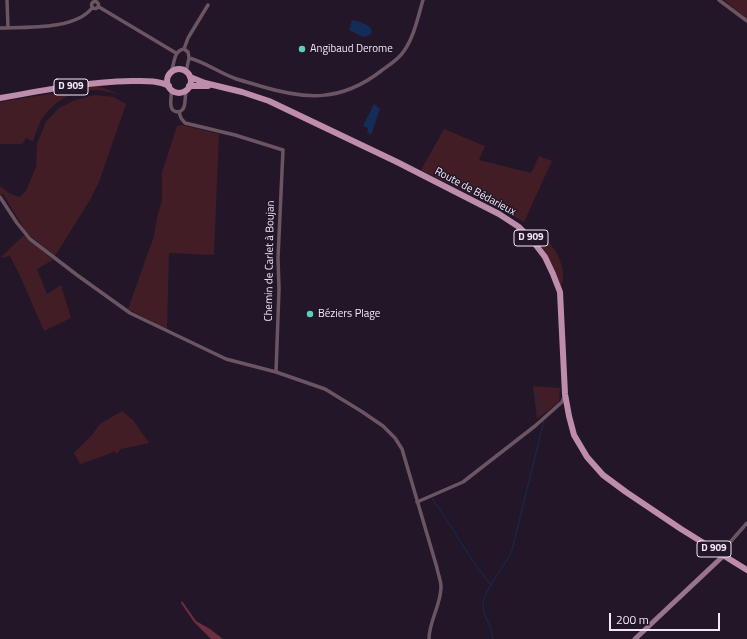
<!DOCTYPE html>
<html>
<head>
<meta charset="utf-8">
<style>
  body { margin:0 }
  #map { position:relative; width:747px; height:639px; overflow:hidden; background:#231629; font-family:"Titillium Web",sans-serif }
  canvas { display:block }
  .scale { position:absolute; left:609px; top:613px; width:111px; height:18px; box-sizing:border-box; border:2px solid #f2e9f6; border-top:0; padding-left:5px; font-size:12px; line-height:14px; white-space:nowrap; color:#f2e9f6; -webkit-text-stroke:3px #231629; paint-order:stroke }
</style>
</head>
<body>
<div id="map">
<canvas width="747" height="639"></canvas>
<div class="scale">200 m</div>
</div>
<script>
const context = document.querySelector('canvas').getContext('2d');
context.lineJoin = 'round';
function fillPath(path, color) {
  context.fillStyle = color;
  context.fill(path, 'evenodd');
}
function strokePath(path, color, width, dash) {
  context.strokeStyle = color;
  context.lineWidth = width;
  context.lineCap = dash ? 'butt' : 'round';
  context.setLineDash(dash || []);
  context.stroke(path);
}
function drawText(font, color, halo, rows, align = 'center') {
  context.font = font + ' "Titillium Web",sans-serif';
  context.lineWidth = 3;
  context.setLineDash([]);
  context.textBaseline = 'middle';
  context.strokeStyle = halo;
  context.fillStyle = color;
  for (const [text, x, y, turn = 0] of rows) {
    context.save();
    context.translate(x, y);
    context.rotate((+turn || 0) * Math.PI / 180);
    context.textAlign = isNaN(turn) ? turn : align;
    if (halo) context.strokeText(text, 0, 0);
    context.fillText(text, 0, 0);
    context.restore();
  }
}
fillPath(new Path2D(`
  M724,0H747V19Z
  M98,86L122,95C114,93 106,91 98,90C77,89 56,99 44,116C39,122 36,133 33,141L26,138L23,143L21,144H0V102Z
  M94,95L114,97L126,104L99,182L90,200L55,256L26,232L3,194L0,195V186L9,193L19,197L26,191L36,167L37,143L46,122L59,108L73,101Z
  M182,125L219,134L214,255L169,253L167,329L128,309L154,236L157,217L162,200V172L177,126Z
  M444,129L485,146L479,160L531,173L539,156L552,161L524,222L492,205L421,170Z
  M527,230C533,232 539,233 544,238C557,248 568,271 561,287C553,263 544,248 527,230Z
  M24,235L53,260L37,269L47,294L61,285L71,318L44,331L21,278L10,256L0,258Z
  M533,386L560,388L559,402L537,419Z
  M122,411L133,420L149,443L121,449L116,454L115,451L106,455L80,464L74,453L91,436L100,424Z`), '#421d25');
fillPath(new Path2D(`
  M182,601L196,621L210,629L223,639H211L194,622L181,603Z`), '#6a303d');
fillPath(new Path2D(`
  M352,20C360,22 375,25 371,35L363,37L349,30Z
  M374,104L380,109L371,135L367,132L368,128L363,126Z`), '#142c58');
strokePath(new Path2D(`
  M534,390L543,415
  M432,498L477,567L491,585
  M493,639C492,626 484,618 483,606C482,592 506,565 512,550L544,421`), '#142c58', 1);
strokePath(new Path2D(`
  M7,0L8,28
  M719,0L747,21
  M91.5 5a3.5 3.5 0 1 1 7 0a3.5 3.5 0 1 1-7 0Z
  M99,7L176,53
  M0,28C26,27 75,30 92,8
  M184,49L188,38L208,5
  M189,58C205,62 218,72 234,78C242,81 251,83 260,86C306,100 341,102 381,71C389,65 398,60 404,51C414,37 418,17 423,0
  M171,72C175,63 173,51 184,49L188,52L189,58L186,72
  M171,89C172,95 170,100 171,106C172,112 179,114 183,109C186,104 185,95 186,90
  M179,112L181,118L185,123L235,135L283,150L278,258L279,289L276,372
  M0,197L17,223L30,239L77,275L130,313L226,359L276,372L325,389L361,411L383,426L395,438L402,449L437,568C438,574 441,581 441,587C441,605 429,621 429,639
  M417,502L463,482L535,426L562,402L564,397
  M723,556L725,548L747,523`), '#6c5563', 3.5);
strokePath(new Path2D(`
  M635,639L721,558`), '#9a748c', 5);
strokePath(new Path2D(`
  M167 81a12 12 0 1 1 24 0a12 12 0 1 1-24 0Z
  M190,77L205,83L242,92L269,101L397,162L499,214L519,227L532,240L545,257L553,274L560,292L565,394L569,416L574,435L587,457L603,475L626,492L681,529L747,570
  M189,86H208
  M0,98C44,90 88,82 132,81C144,81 158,80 169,86`), '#bd8dab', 6);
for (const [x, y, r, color] of [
  [302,49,4,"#5bcebc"],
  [310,314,4,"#5bcebc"]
]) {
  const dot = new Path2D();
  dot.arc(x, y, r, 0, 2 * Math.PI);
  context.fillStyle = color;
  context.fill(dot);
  strokePath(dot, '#231629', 1.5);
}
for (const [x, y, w] of [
  [71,87,34],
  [531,238,34],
  [714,549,34]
]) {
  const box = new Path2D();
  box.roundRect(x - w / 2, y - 8, w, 16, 3);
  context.fillStyle = '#231629';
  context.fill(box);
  strokePath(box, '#f2e9f6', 1);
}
drawText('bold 10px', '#f2e9f6', null, [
  ["D 909",71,87],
  ["D 909",531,238],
  ["D 909",714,549]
]);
drawText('11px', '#f2e9f6', '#231629', [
  ["Angibaud Derome",310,49],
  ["Béziers Plage",318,314]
], 'left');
drawText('11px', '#f2e9f6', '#231629', [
  ["Route de Bédarieux",475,192,28],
  ["Chemin de Carlet à Boujan",270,261,-89]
]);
</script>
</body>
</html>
